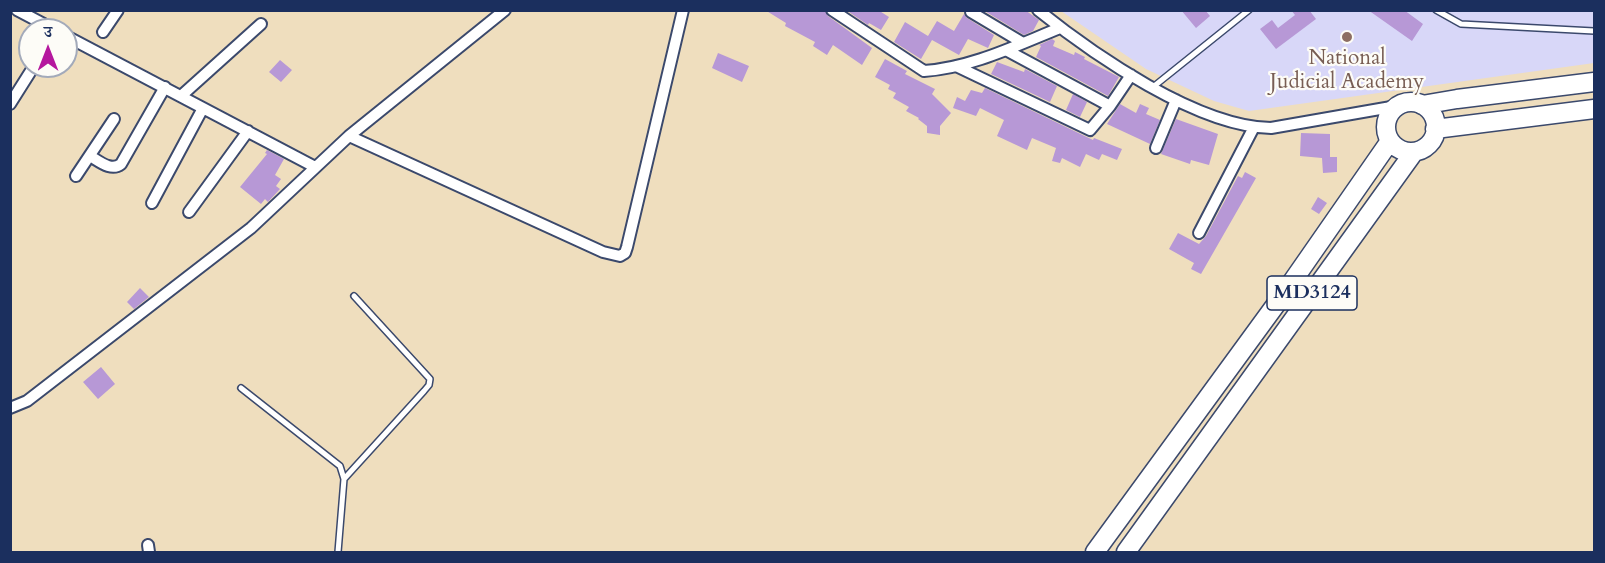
<!DOCTYPE html>
<html>
<head>
<meta charset="utf-8">
<style>
  body { margin:0 }
  #map { position:relative; width:1605px; height:563px; overflow:hidden; background:#efdebe; font-family:Cardo,"Noto Serif Devanagari",serif }
  canvas { display:block }
  .frame { position:absolute; inset:0; border:12px solid #1b2f5e; pointer-events:none }
  .north { position:absolute; left:18px; top:18px; width:60px; height:60px; box-sizing:border-box; background:#fdfcf7; border:2px solid #a3aaba; border-radius:50%; rotate:0deg; font-size:16px; font-weight:700; line-height:24px; text-align:center; color:#1b2f5e }
  .north::after { content:''; display:block; margin:auto; width:21px; height:27px; background:#b5179e; clip-path:polygon(50% 0,100% 100%,50% 72%,0 100%) }
</style>
</head>
<body>
<div id="map">
<canvas width="1605" height="563"></canvas>
<div class="frame"></div>
<div class="north">उ</div>
</div>
<script>
const context = document.querySelector('canvas').getContext('2d');
context.lineJoin = 'round';
function fillPath(path, color) {
  context.fillStyle = color;
  context.fill(path, 'evenodd');
}
function strokePath(path, color, width, dash) {
  context.strokeStyle = color;
  context.lineWidth = width;
  context.lineCap = dash ? 'butt' : 'round';
  context.setLineDash(dash || []);
  context.stroke(path);
}
function drawText(font, color, halo, rows, align = 'center') {
  context.font = font + ' Cardo,serif';
  context.lineWidth = 4.5;
  context.setLineDash([]);
  context.textBaseline = 'middle';
  context.strokeStyle = halo;
  context.fillStyle = color;
  for (const [text, x, y, turn = 0] of rows) {
    context.save();
    context.translate(x, y);
    context.rotate((+turn || 0) * Math.PI / 180);
    context.textAlign = isNaN(turn) ? turn : align;
    if (halo) context.strokeText(text, 0, 0);
    context.fillText(text, 0, 0);
    context.restore();
  }
}
fillPath(new Path2D(`
  M1061,11H1594V63L1249,111L1214,101L1146,69Z`), '#d8d7f8');
fillPath(new Path2D(`
  M765,10H825L828,16L872,48L862,65L833,45L827,55L813,46L815,42L785,26L786,23Z
  M846,10H878L889,17L881,30L869,23L868,25Z
  M983,10H1025L1039,20L1033,31L1024,35Z
  M1181,10H1205L1210,16L1196,28Z
  M1291,10H1309L1316,19L1276,49L1260,29L1272,20L1278,28L1295,15Z
  M1368,10H1404L1423,24L1412,41Z
  M964,14L967,18L994,35L988,48L968,39L959,55L932,40L921,59L894,42L905,22L928,36L937,21L954,31Z
  M1052,39L1055,41L1053,46L1074,55L1075,52L1085,57L1084,59L1119,77L1108,96L1036,57L1041,46L1039,45Z
  M718,53L749,66L742,82L712,68Z
  M885,59L907,71L905,74L935,89L932,94L951,113L940,126V135L927,133V126L918,119L919,118L906,111L909,107L893,98L896,93L888,89L890,85L875,77Z
  M280,60L292,70L281,82L269,72Z
  M997,62L1024,72L1025,69L1057,86L1050,102L991,74Z
  M985,88L1093,140L1094,138L1122,149L1117,160L1102,154L1099,160L1086,154L1080,167L1062,158L1060,163L1052,161L1056,148L1032,138L1027,150L997,136L1004,120L980,108L976,116L953,108L957,97L965,101L971,90L982,93Z
  M1073,94L1087,102L1080,117L1066,110Z
  M1120,104L1136,113L1140,104L1149,108L1146,114L1160,120L1150,144L1107,124Z
  M1176,119L1218,134L1209,165L1191,160L1190,164L1161,154Z
  M1301,133L1330,134V157H1337V172L1323,173L1322,158L1300,156Z
  M267,150L284,159L275,175L281,179L276,186L280,189L268,202L265,199L261,204L240,187L267,154L265,153Z
  M1245,172L1256,178L1201,274L1191,269L1194,263L1169,249L1178,233L1199,244L1206,236L1238,176L1242,178Z
  M1318,197L1327,203L1319,214L1311,209Z
  M140,288L149,297L134,309L127,302Z
  M101,367L115,384L98,399L83,382Z`), '#b798d6');
const lane = new Path2D(`
  M1436,10L1461,24L1594,31
  M1153,87L1249,10
  M241,388L340,466L344,479L338,552
  M344,479L424,391L429,385L430,379L354,296`);
const street = new Path2D(`
  M17,10L55,30
  M832,10L924,71C971,68 1017,45 1060,28
  M1038,10C1094,55 1198,127 1271,128L1397,106
  M971,12L1023,43
  M103,32L118,10
  M66,36L315,167
  M1006,50L1110,106
  M956,66L1090,130L1110,106L1131,75
  M181,96L261,24
  M10,104L34,66
  M349,136L603,252L620,256L625,253L627,247L683,10
  M1156,148L1176,100
  M90,156C99,161 111,172 121,164L165,87
  M76,176L114,119
  M152,203L203,108
  M189,212L248,131
  M1199,233L1254,127
  M10,408L27,401L251,228L349,136L505,10
  M148,545L149,552`);
const primary = new Path2D(`
  M1386 127a25 25 0 1 1 50 0a25 25 0 1 1-50 0Z
  M1422,105L1457,99L1594,82
  M1435,129L1594,109
  M1095,552L1285,292L1390,141
  M1126,552L1414,152`);
strokePath(lane, '#3b496c', 8);
strokePath(street, '#3b496c', 14);
strokePath(primary, '#3b496c', 21);
strokePath(lane, '#fff', 5);
strokePath(street, '#fff', 10);
strokePath(primary, '#fff', 18);
for (const [x, y, r, color] of [
  [1347,37,6,"#8d6e63"]
]) {
  const dot = new Path2D();
  dot.arc(x, y, r, 0, 2 * Math.PI);
  context.fillStyle = color;
  context.fill(dot);
  strokePath(dot, '#fdfcf7', 2);
}
for (const [x, y, w] of [
  [1312,293,90]
]) {
  const box = new Path2D();
  box.roundRect(x - w / 2, y - 17, w, 34, 4.5);
  context.fillStyle = '#fdfcf7';
  context.fill(box);
  strokePath(box, '#1b2f5e', 1.5);
}
drawText('bold 20px', '#1b2f5e', null, [
  ["MD3124",1312,293]
]);
drawText('21px', '#785e54', '#fdfcf7', [
  ["National",1347,59],
  ["Judicial Academy",1347,83]
]);
</script>
</body>
</html>
